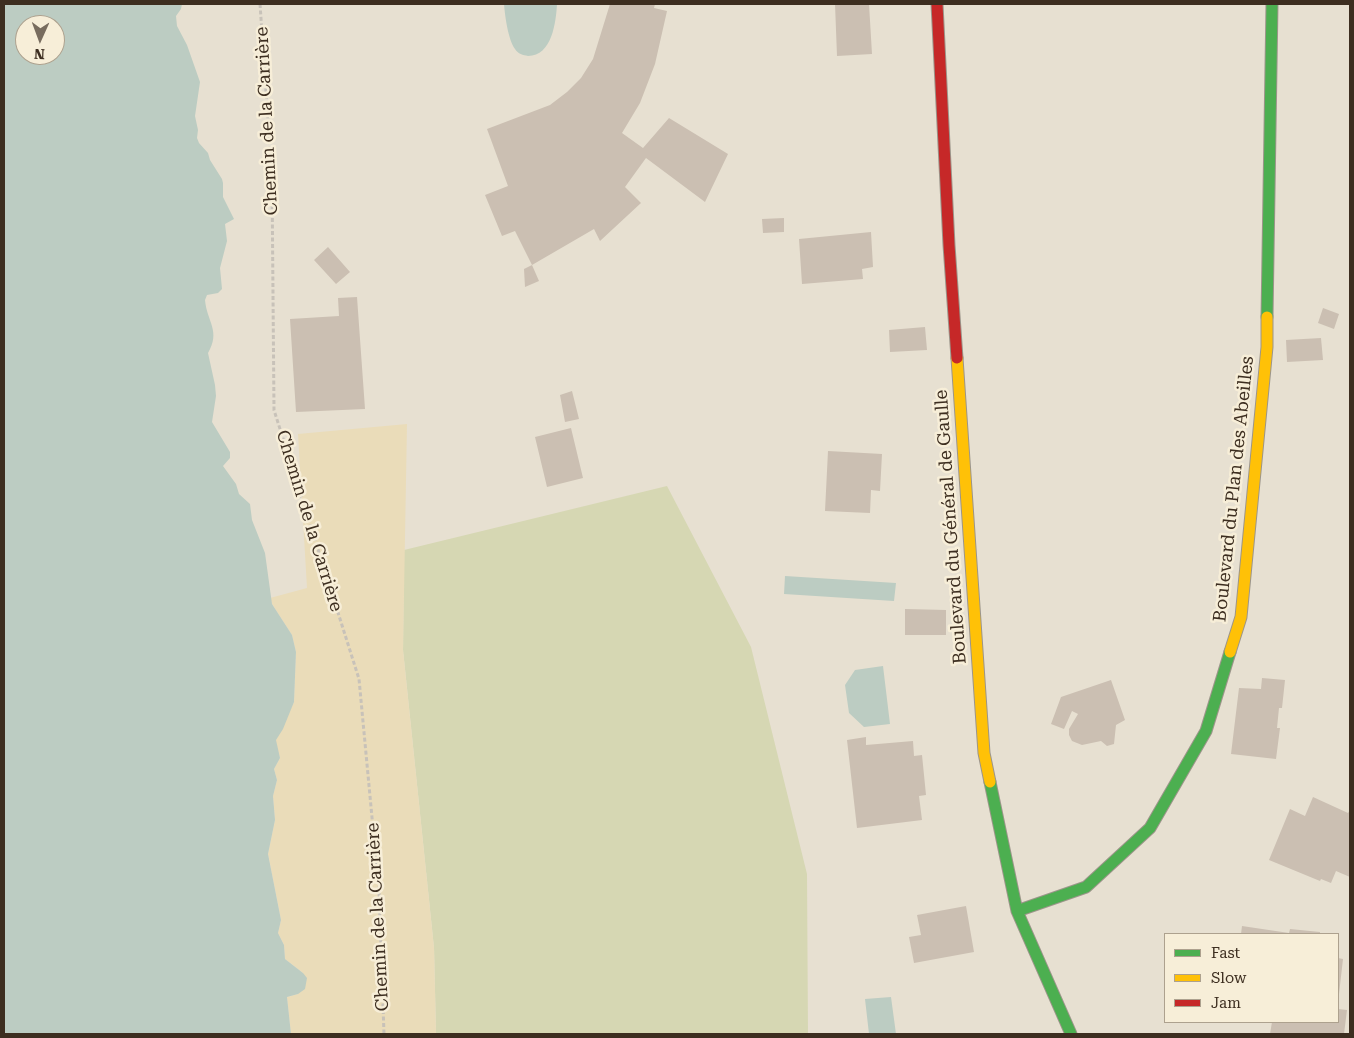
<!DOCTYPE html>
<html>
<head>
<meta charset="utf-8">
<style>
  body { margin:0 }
  #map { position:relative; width:1354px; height:1038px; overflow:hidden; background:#e7e0d1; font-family:"Roboto Serif",serif }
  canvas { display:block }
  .frame { position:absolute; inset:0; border:5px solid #3d2e20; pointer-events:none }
  .legend { position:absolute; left:1164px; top:933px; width:175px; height:90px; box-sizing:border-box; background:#f7eed8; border:1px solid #ada18e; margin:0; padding:6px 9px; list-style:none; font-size:15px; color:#3d2e20 }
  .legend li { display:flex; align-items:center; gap:10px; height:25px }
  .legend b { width:25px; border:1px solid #ada18e }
  .north { position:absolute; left:15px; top:15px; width:50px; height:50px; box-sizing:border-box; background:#f7eed8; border:1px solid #ada18e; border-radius:50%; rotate:182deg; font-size:14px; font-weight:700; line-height:20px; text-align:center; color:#3d2e20 }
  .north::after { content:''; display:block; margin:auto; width:18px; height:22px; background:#786c5e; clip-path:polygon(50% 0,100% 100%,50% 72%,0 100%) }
</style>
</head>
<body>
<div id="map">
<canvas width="1354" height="1038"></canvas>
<div class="frame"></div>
<ul class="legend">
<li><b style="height:6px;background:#4caf50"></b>Fast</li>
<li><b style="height:6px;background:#ffc107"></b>Slow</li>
<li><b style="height:6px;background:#c62828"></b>Jam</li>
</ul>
<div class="north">N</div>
</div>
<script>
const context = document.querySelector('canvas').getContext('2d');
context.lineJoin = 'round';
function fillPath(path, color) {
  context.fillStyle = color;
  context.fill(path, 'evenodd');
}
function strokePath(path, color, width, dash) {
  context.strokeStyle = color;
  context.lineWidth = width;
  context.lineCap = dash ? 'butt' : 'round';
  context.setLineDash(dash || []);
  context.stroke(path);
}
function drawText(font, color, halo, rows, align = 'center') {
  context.font = font + ' "Roboto Serif",serif';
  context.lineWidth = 5;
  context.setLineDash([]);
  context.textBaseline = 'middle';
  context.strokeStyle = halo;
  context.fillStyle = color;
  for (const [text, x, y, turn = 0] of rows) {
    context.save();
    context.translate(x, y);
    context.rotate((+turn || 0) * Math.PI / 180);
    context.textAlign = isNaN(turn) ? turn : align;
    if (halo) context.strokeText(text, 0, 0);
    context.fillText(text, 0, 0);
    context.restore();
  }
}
fillPath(new Path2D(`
  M667,486L751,647L807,874L808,1034H436L434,948L403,650L404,550Z`), '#d6d7b3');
fillPath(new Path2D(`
  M407,424L403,650L434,948L436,1034H291L287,997L298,994L303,973L285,959L284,945L278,933L281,920L268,854L275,820L273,796L277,780L274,769L280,758L275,740L294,702L296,652L292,635L272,604L270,598L307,588L298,434Z`), '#eadcb9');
fillPath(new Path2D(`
  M4,4H182L181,9L176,16L177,26L187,45L200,82L195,116L198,130L197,138L199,143L208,153L210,160L222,179L223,183V197L234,219L225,224L227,241L220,268L222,289L218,293L207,295L205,300C207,322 221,331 208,353L215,385L216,396L212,422L230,452V458L223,466L236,484L239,494L250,504L252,520L265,553L272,604L292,635L296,652L294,702L283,729L276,740L280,758L274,769L277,780L273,796L275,820L268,854L281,920L278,933L284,945L285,959L303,973L307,978L305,989L298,994L287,997L291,1034H4ZM25,25H55V55H25Z
  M504,4H557C556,22 552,56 528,56C523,55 518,54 515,49C508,39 505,16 504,4Z
  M785,576L896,583L894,601L784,594Z
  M883,666L890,724L864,727L849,713L845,685L855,670Z
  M891,997L896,1034H869L865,999Z`), '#bcccc2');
fillPath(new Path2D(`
  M610,4H655L654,8L667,11L655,64L640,103L622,133L643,148L669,118L728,154L705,202L646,158L625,187L641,203L600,241L594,229L532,265L539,281L525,287L524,269L532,265L515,231L502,236L485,195L508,186L487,129L550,105L567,92L581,78L593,59Z
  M835,4H869L872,54L837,56Z
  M784,218V232L763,233L762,219Z
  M871,232L873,267L862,269L863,279L802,284L799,239Z
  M328,247L350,272L336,284L314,260Z
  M357,297L365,409L296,412L290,319L339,316L338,298Z
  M1323,308L1339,314L1334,329L1318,323Z
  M925,327L927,350L890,352L889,330Z
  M1321,338L1323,360L1287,362L1286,340Z
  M572,391L579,419L565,422L560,395Z
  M571,428L583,478L547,487L535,437Z
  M828,451L882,454L880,491L871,490L870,513L825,511Z
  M905,609L946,610V635H905Z
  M1262,678L1285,680L1282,708H1279L1277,728H1280L1276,759L1231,754L1239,688L1261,689Z
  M1111,680L1125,720L1116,725L1114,744L1107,746L1101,741L1082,745L1072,741L1069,735V729L1078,714L1072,711L1064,729L1051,724L1061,697Z
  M866,737V745L913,741L914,756L922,755L926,795L919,796L922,820L857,828L847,740Z
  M1313,797L1348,813L1350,810V877L1336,871L1331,883L1321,879L1320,881L1269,860L1290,809L1305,816Z
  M966,906L974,952L914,963L909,937L921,935L917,915Z
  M1242,926L1289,933L1290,929L1320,932V934H1241Z
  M1338,958L1343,959L1339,994H1338Z
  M1338,1009L1347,1010L1344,1034H1270L1272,1022H1338Z`), '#cbbfb2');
const fast = new Path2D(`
  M1267,317L1272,4
  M990,782L1017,911L1071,1034
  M1017,911L1086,887L1150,828L1206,731L1230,652`);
const slow = new Path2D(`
  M957,358L984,753L990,782
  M1230,652L1241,617L1267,347V317`);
const jam = new Path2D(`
  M937,4L949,245L957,358`);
strokePath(fast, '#9c958a', 13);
strokePath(slow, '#9c958a', 13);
strokePath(jam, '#9c958a', 13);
strokePath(new Path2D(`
  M260,4L272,179L274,410L359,679L379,892L384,1034`), '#c8c2b9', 3, [4, 2.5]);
strokePath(fast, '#4caf50', 11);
strokePath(slow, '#ffc107', 11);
strokePath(jam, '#c62828', 11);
drawText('18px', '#3d2e20', '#f7eed8', [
  ["Chemin de la Carrière",267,121,-93],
  ["Boulevard du Plan des Abeilles",1234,489,-84],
  ["Chemin de la Carrière",309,521,73],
  ["Boulevard du Général de Gaulle",951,527,-94],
  ["Chemin de la Carrière",378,917,-93]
]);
</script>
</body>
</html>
